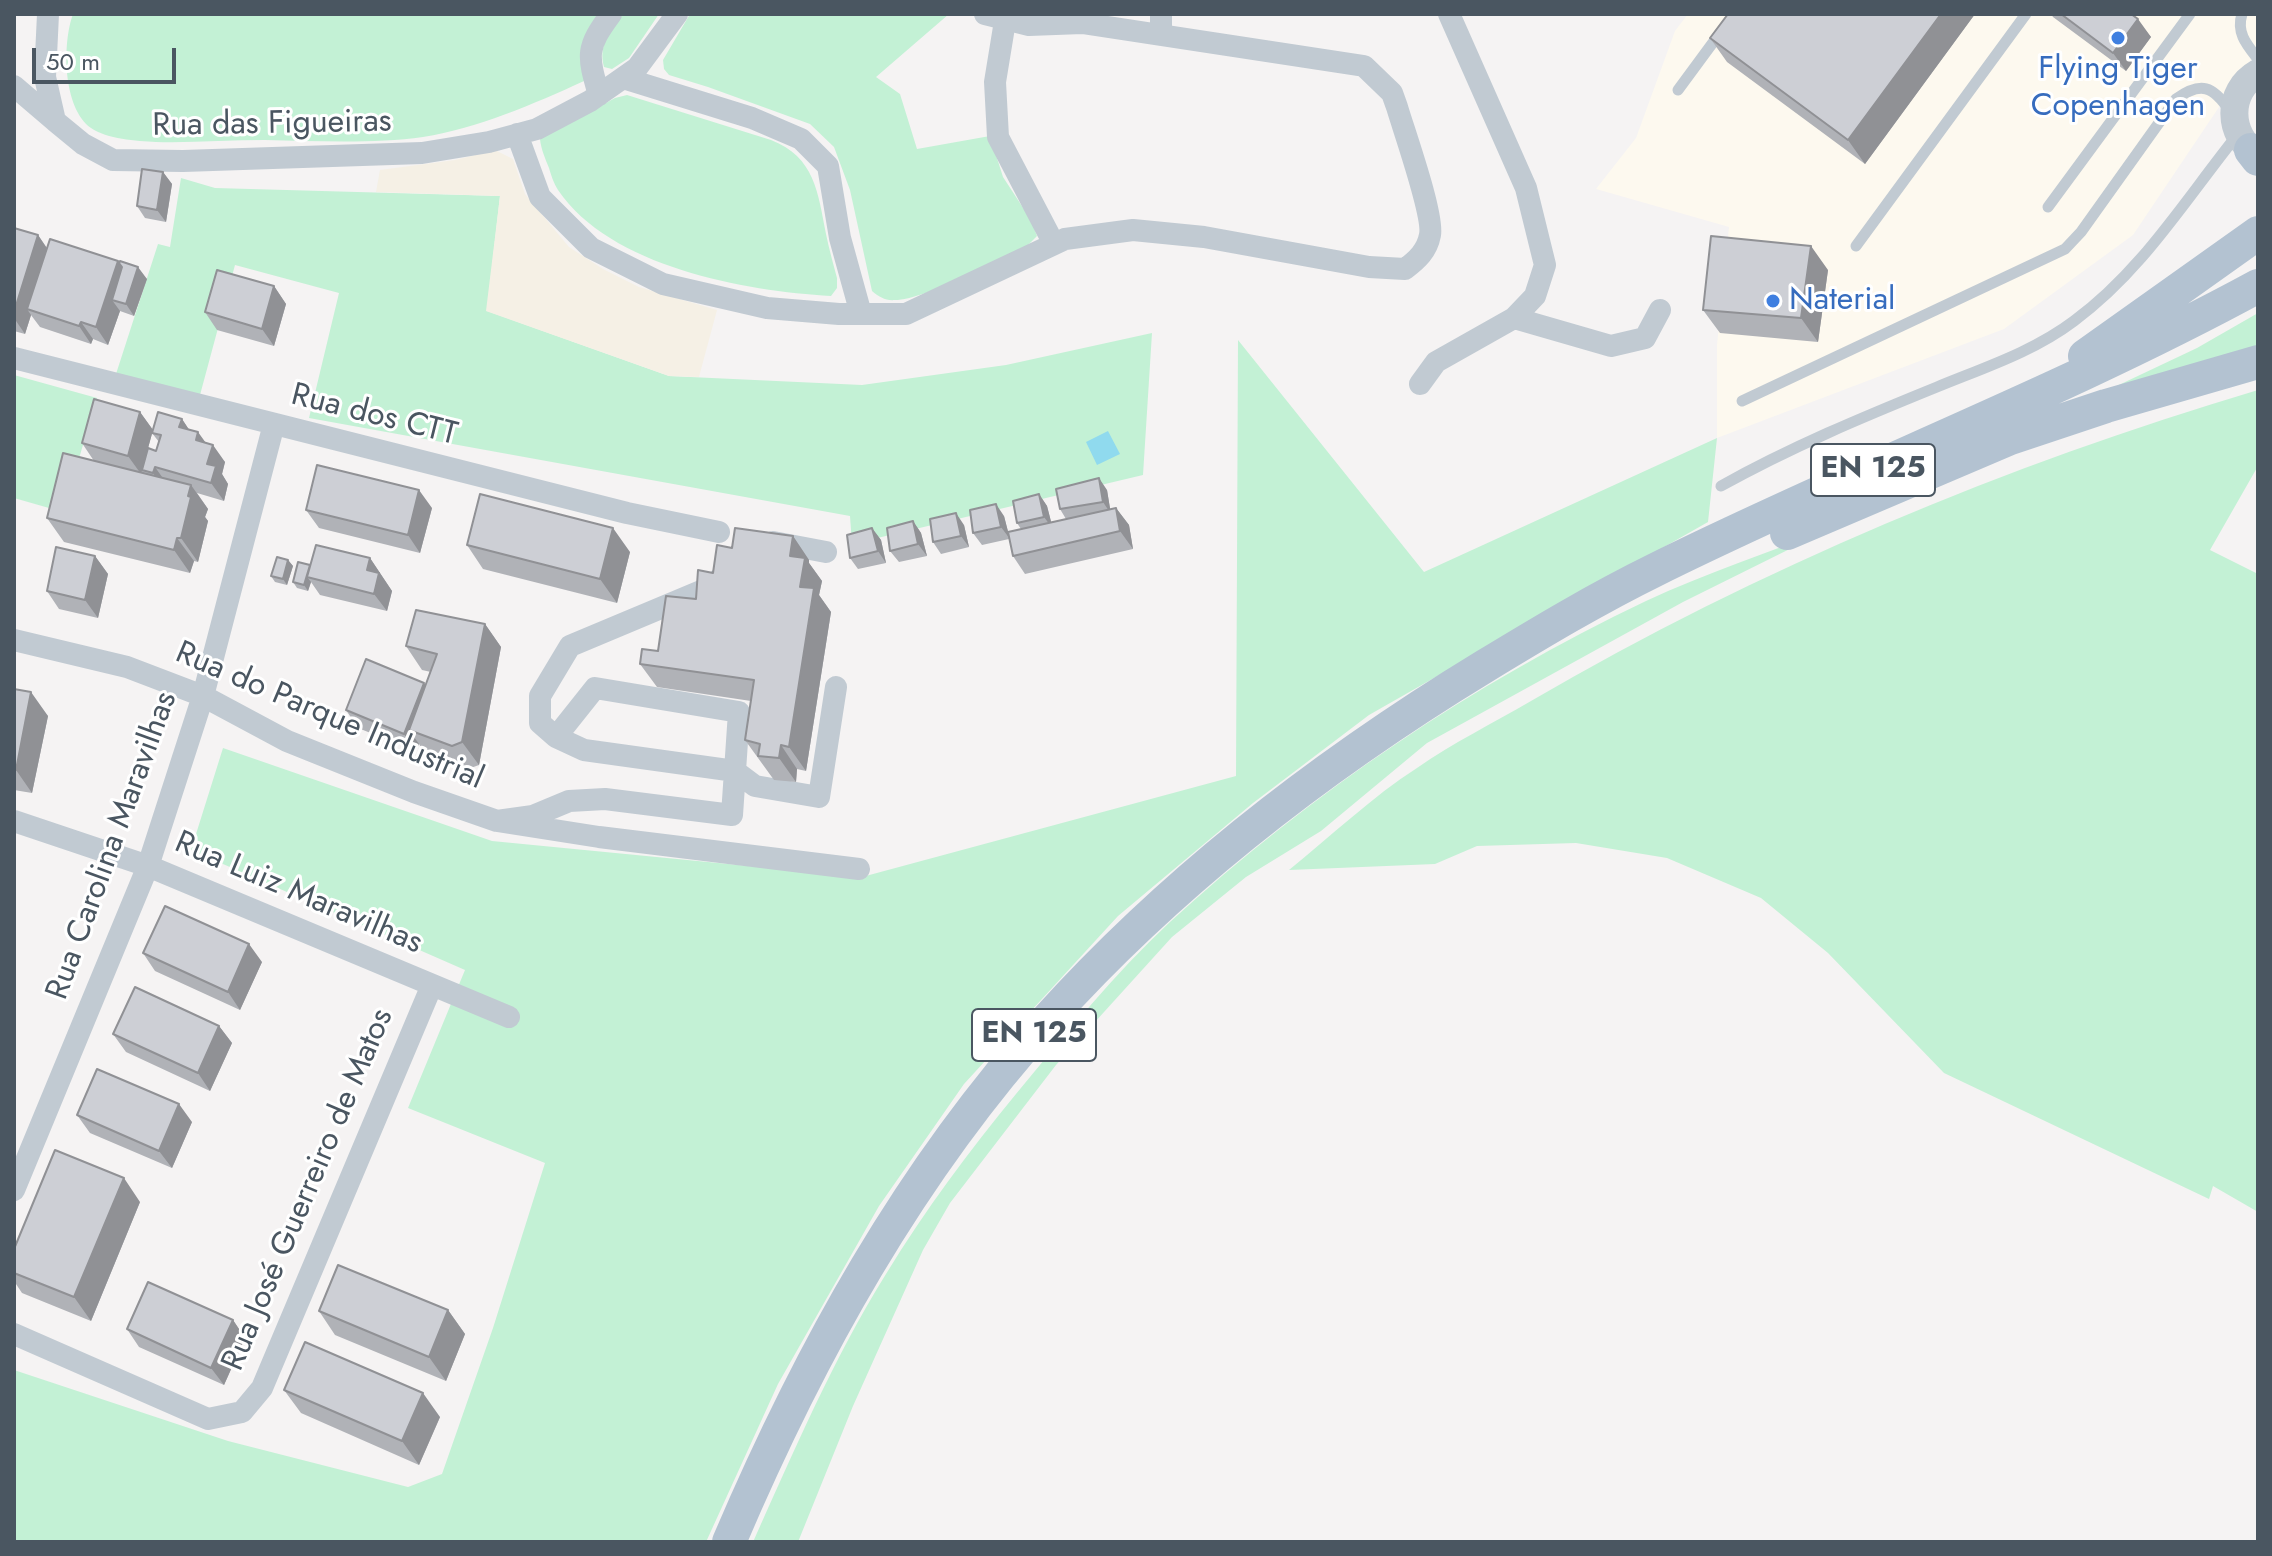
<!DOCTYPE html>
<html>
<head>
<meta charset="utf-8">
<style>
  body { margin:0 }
  #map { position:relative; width:2272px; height:1556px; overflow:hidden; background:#f5f3f3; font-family:Jost,sans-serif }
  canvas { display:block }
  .frame { position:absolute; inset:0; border:16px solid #4a5661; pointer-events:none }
  .scale { position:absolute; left:32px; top:48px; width:144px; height:36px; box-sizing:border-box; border:4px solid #4a5661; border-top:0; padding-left:10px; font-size:24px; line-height:28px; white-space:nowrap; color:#4a5661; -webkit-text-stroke:6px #fff; paint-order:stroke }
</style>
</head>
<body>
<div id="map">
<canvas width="2272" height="1556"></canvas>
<div class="frame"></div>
<div class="scale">50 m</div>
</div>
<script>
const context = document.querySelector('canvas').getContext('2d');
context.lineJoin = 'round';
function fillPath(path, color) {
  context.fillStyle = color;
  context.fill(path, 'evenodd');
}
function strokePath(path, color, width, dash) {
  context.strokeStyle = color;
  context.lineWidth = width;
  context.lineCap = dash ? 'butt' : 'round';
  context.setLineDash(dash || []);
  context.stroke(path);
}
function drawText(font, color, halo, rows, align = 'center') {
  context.font = font + ' Jost,sans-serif';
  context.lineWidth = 6;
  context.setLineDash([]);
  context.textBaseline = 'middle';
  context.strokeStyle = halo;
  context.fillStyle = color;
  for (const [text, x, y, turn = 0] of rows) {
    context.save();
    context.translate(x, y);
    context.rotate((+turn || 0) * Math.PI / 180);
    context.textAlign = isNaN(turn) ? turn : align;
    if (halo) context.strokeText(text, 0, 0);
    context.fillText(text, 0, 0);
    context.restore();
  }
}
fillPath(new Path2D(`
  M1688,14H2258V49L2133,235L2004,329L1717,438V345L1729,227L1596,189L1636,138L1675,31Z`), '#fdf9ef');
fillPath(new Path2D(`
  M73,14H602L584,81C534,104 478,128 423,137C374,144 315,141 265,140C229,140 192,143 156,142C136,141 107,139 91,128C63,108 62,44 73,14Z
  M623,14H659L629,58L612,69L604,67C598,44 610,32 623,14Z
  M690,14H949L876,77L900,94L917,149L990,136L1003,177L1031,220L1037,236L1028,245C997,259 926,300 895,300C886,301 879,297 872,291L850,190L834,147L810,124L708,87L669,75L664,69L663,60Z
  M627,95L771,140C815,157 818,193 826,234C829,249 833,263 837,278V288L831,296C745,291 610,267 558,190C554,184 551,175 549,168C545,158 541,149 540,139L615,98Z
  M181,178L215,188L500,196L487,311L669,376L862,385L1006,365L1152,333L1143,475L852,544L850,516L309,418L339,293L235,265L200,395L116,374L158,244L170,247Z
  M2258,313V349L2068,409L2197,348Z
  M1238,340L1424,572L1717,438L1708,522L1369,715L1253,803L1118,916L964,1084L879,1206L778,1384L706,1542H14V1370L228,1441L408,1487L442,1474L493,1328L545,1163L408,1108L465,970L191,850L223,748L492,841L862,877L1236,776Z
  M14,375L97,398L63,512L14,498Z
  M2258,390V466L2210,550L2258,574V1212L2213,1186L2209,1199L1944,1073L1828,953L1761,898L1667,858L1576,843L1477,846L1435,864L1289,870C1330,837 1373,796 1417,768C1453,743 1493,723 1531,701C1759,568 2006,465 2258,390Z
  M1832,528L1683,602L1427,743L1321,831L1246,877L1172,937L1056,1065L950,1203L923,1250L853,1406L798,1542H753C794,1451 833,1359 886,1274C925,1210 969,1151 1016,1094C1065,1035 1114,974 1170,922C1312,792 1472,684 1646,601C1706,573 1770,552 1832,528Z`), '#c3f1d5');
fillPath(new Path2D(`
  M495,150L513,159L525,194L569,247L603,269L639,287L717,310L699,377L669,376L486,311L500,196L376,192L380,170L455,160Z`), '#f5f0e5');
fillPath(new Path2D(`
  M1108,431L1120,454L1097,465L1086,442Z`), '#90daee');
strokePath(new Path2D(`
  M2242,14C2236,33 2247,45 2258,59
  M1678,90L1734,14
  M2048,207L2190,14
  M1856,246L2026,14
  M1742,401L2065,249L2081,232L2176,99C2201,81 2213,86 2230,111
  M1721,486C1791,447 1863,417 1937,387C1983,368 2033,352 2074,321C2142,271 2185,200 2238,134`), '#c1cad2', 11);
strokePath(new Path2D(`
  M48,14L45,77L55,121L83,144L113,160L183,161L422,153L489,142L537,129L590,101L637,68L677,14
  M1161,14V35
  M1005,21L995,82L998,137L1054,244
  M623,78L752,118L801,139L828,166L840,238L861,314
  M14,86L55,121
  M599,95C587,54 586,48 611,14
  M517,134L540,197L591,248L663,284L767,308L839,314H906L1065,239L1133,230L1204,237L1369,267L1405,269C1417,260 1427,251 1430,235C1434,215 1404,131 1397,107L1392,93L1364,66L1082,23L1029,25L985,14
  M1514,318L1611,346L1645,338L1660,310
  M14,358L627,513L719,532
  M1420,384L1436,362L1514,318L1535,296L1545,265L1526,188L1449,14
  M773,542L826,552
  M14,640L127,667L203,696L287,741L414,792L497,821L599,837L859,869
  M556,737L540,723V696L570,646L718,584V580
  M14,821L148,866L509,1017
  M497,821L533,816L569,801L605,799L732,815L739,712L595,688L556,737L584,750L735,771L755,786L819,797L836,687
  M14,1190L148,866L203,696L274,424
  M14,1334L208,1419L242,1412L262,1388L432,985`), '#c1cad2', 22);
strokePath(new Path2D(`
  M2258,73C2226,91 2227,136 2258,155`), '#c1cad2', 28);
strokePath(new Path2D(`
  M2251,150L2258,159
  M2085,356L2258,233
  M1787,533L2010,438L2106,406L2258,362
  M729,1542C809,1354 910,1171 1048,1019C1175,878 1324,764 1485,666C1541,632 1596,599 1655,570C1854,471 2063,392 2258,286`), '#b3c2d1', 34);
fillPath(new Path2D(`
  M1728,14H1975L1865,164L1727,62L1710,38Z
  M2051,14H2131L2151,37L2126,71L2053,17Z
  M163,172L172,184L166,222L145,218L137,206Z
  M14,228L38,235L47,248L119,263L147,279L134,316L120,311L108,345L93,339L91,344L40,327L31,315L25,334L14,331Z
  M1828,270L1818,342L1720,333L1703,310Z
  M274,286L286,304L274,346L217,330L205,312Z
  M140,412L153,430L143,466L156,451L159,442L152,433L182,419L189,430L205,443L225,462L222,474L228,484L224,501L197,493L208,509L205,517L208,521L198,562L194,561L190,573L64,542L47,518L94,461L82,443Z
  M1107,490L1110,509L1116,508L1129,525L1133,549L1025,574L1013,556L1009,539L982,545L973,533L1004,516L1008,532L1021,529L1017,523L1039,494L1047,506L1051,522L1066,519L1060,509Z
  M432,508L420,553L319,528L306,510Z
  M913,521L921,533L927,556L899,562L890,551Z
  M964,525L969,547L941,554L933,542Z
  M872,528L881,540L886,563L858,569L850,558Z
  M793,536L809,560V563L822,581L819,595L831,612L806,771L797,769L796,782L774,780L745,740L751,701L657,687L640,664L658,651L732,548Z
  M467,545L630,552L617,603L483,569Z
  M95,556L108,574L98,618L59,609L47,591Z
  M370,558L392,591L387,611L320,595L311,582L308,591L297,588L293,582L310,566Z
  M288,560L293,566L287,585L275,582L271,576Z
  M485,624L501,647L479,765L468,769L425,753L419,744L416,751L358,728L346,710L426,685L431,672L422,670L406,646Z
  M14,689L48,716L32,793L14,790Z
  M143,953L262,962L240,1010L155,971Z
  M219,1026L232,1043L210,1091L126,1052L113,1034Z
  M77,1115L192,1122L172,1168L90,1133Z
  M140,1202L91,1321L22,1293L14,1281V1249Z
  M448,1310L465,1334L446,1381L335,1335L319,1311Z
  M233,1320L245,1338L224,1385L139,1347L127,1329Z
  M284,1390L440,1417L419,1465L301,1413Z`), '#b0b2b7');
fillPath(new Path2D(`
  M1941,14H1975L1865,164L1848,140Z
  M2138,19L2151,37L2126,71L2113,53Z
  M163,172L172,184L166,222L157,210Z
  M38,235L50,253L27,309L31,315L25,334L14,318V312Z
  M1811,246L1828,270L1818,342L1801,318Z
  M118,261L130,279L112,300L120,311L108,345L96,327Z
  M138,267L147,279L134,316L126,304Z
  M274,286L286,304L274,346L262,329Z
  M81,322L93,339L91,344L79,326Z
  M140,412L153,430L141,474L128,456Z
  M182,419L194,437L179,427Z
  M198,432L211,450L213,445L225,462L222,474L228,484L224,501L211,483L207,464L196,440Z
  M155,467L167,484L165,491L153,473Z
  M1099,478L1107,490L1111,514L1103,502Z
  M191,485L208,509L205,517L208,521L198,562L181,538Z
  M419,490L432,508L420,553L408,535Z
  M1039,494L1047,506L1053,529L1044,517Z
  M996,504L1004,516L1010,539L1001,527Z
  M1116,508L1129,525L1133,549L1120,531Z
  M956,513L964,525L969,547L961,536Z
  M913,521L921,533L927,556L918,544Z
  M613,528L630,552L617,603L600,579Z
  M872,528L881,540L886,563L878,551Z
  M793,536L809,560V563L822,581L819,595L831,612L806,771L789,747L800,587L790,556Z
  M177,538L194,561L190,573L174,550Z
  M95,556L108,574L98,618L85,600Z
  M370,558L392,591L387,611L374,594L367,570Z
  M288,560L293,566L287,585L283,579Z
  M310,565L307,577L311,582L308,591L304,585Z
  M485,624L501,647L479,765L462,742Z
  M424,683L437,700L409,730L419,744L416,751L404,734Z
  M31,692L48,716L32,793L16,770Z
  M781,745L797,769L796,782L779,758Z
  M249,944L262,962L240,1010L228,992Z
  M219,1026L232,1043L210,1091L198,1073Z
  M179,1104L192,1122L172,1168L159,1151Z
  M124,1178L140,1202L91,1321L74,1297Z
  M448,1310L465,1334L446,1381L429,1357Z
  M233,1320L245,1338L224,1385L211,1368Z
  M423,1393L440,1417L419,1465L402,1441Z`), '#909195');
const building = new Path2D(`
  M1728,14H1941L1848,140L1710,38Z
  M2061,14H2131L2138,19L2113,53Z
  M142,169L163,172L157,210L137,206Z
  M14,228L38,235L14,312Z
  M1711,236L1811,246L1801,318L1703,310Z
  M50,239L118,261L96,327L81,322L79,326L27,309Z
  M120,261L138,267L126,304L112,300L122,267L119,263Z
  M217,270L274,286L262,329L205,312Z
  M94,399L140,412L128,456L82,443Z
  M158,412L182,419L179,427L198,432L196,440L213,445L207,464L216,466L211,483L155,467L153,473L142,470L148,448L156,451L161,435L152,433Z
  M63,453L191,485L188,496L191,497L181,538H177L174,550L47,518Z
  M317,465L419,490L408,535L306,510Z
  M1099,478L1103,502L1060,509L1056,489Z
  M480,494L613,528L600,579L467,545Z
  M1039,494L1044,517L1017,523L1013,501Z
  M996,504L1001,527L973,533L970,510Z
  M1116,508L1120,531L1013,556L1008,532Z
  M956,513L961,536L933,542L930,519Z
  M913,521L918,544L890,551L887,528Z
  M735,528L793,536L790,556L805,558L800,587L814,588L789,747L781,745L779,758L758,756L760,744L745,740L754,680L640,664L642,649L658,651L666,596L696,599L698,570L713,573L717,545L732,548Z
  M872,528L878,551L850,558L847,535Z
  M316,545L370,558L367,570L379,573L374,594L307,577Z
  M56,547L95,556L85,600L47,591Z
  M277,557L288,560L283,579L271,576Z
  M298,562L310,565L304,585L293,582Z
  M416,610L485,624L462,742L452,746L409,730L437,654L406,646Z
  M366,659L424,683L404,734L346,710Z
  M14,689L31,692L16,770L14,769Z
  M165,906L249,944L228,992L143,953Z
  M135,987L219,1026L198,1073L113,1034Z
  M97,1069L179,1104L159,1151L77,1115Z
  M55,1150L124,1178L74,1297L14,1273V1249Z
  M338,1265L448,1310L429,1357L319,1311Z
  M148,1282L233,1320L211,1368L127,1329Z
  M305,1342L423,1393L402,1441L284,1390Z`);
fillPath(building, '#cdcfd5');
strokePath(building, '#909195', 2);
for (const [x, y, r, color] of [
  [2118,38,8,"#3f7fe0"],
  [1773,301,8,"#3f7fe0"]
]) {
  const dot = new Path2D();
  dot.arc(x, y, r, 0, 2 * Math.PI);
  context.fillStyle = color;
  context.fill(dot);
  strokePath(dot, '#fff', 3);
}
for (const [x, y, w] of [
  [1873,470,124],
  [1034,1035,124]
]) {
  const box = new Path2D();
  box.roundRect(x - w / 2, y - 26, w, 52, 6);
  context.fillStyle = '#fff';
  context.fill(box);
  strokePath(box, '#4a5661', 2);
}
drawText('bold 30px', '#4a5661', null, [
  ["EN 125",1873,470],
  ["EN 125",1034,1035]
]);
drawText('32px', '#366cbe', '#fff', [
  ["Flying Tiger",2118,70],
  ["Copenhagen",2118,107],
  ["Naterial",1789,301,"left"]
]);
drawText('32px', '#4a5661', '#fff', [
  ["Rua das Figueiras",272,125,-1],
  ["Rua dos CTT",374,416,14],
  ["Rua do Parque Industrial",329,717,23],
  ["Rua Carolina Maravilhas",113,846,-70],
  ["Rua Luiz Maravilhas",298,894,23],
  ["Rua José Guerreiro de Matos",309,1190,-67]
]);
</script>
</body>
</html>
